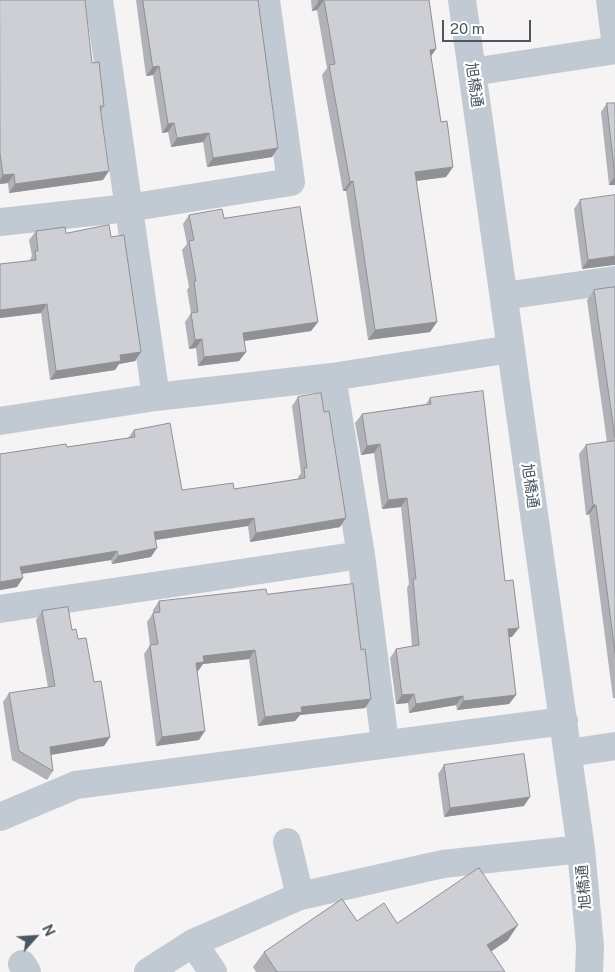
<!DOCTYPE html>
<html>
<head>
<meta charset="utf-8">
<style>
  body { margin:0 }
  #map { position:relative; width:615px; height:972px; overflow:hidden; background:#f5f3f3; font-family:"Public Sans",sans-serif }
  canvas { display:block }
  .north { position:absolute; left:10px; top:912px; width:50px; height:50px; -webkit-text-stroke:4px #fff; paint-order:stroke; rotate:64deg; font-size:14px; font-weight:700; line-height:20px; text-align:center; color:#4a5661 }
  .north::after { content:''; display:block; margin:auto; width:18px; height:22px; background:#4a5661; clip-path:polygon(50% 0,100% 100%,50% 72%,0 100%) }
  .scale { position:absolute; left:442px; top:20px; width:89px; height:22px; box-sizing:border-box; border:2px solid #4a5661; border-top:0; padding-left:6px; font-size:15px; line-height:18px; white-space:nowrap; color:#4a5661; -webkit-text-stroke:4px #fff; paint-order:stroke }
</style>
</head>
<body>
<div id="map">
<canvas width="615" height="972"></canvas>
<div class="north">N</div>
<div class="scale">20 m</div>
</div>
<script>
const context = document.querySelector('canvas').getContext('2d');
context.lineJoin = 'round';
function strokePath(path, color, width, dash) {
  context.strokeStyle = color;
  context.lineWidth = width;
  context.lineCap = dash ? 'butt' : 'round';
  context.setLineDash(dash || []);
  context.stroke(path);
}
function fillPath(path, color) {
  context.fillStyle = color;
  context.fill(path, 'evenodd');
}
function drawText(font, color, halo, rows, align = 'center') {
  context.font = font + ' "Public Sans","Noto Sans JP",sans-serif';
  context.lineWidth = 4.5;
  context.setLineDash([]);
  context.textBaseline = 'middle';
  context.strokeStyle = halo;
  context.fillStyle = color;
  for (const [text, x, y, turn = 0] of rows) {
    context.save();
    context.translate(x, y);
    context.rotate((+turn || 0) * Math.PI / 180);
    context.textAlign = isNaN(turn) ? turn : align;
    if (halo) context.strokeText(text, 0, 0);
    context.fillText(text, 0, 0);
    context.restore();
  }
}
strokePath(new Path2D(`
  M99,0L156,397
  M462,0L581,849L590,946L589,972
  M610,0L615,39
  M472,72L615,50
  M0,222L128,208L291,182L266,0
  M504,296L615,280
  M332,377L361,555L385,743
  M0,421L156,397L332,377L511,349
  M0,609L361,555
  M568,753L615,746
  M0,817L76,785L564,721
  M287,842L300,896
  M193,943L213,972
  M22,964L27,972
  M148,972L193,943L300,896L443,864L581,849`), '#c1cad2', 28);
fillPath(new Path2D(`
  M0,0L92,63L104,106L101,111L103,180L9,193L8,183L0,184Z
  M136,0H258L272,157L207,167L203,142L171,147L168,132L162,133L153,75L146,76Z
  M311,0H429L436,49L431,56L441,122L453,167L446,177L416,181L437,322L430,332L368,340L346,191H343L322,75L327,68L317,10L312,11Z
  M607,103H615V185H609L601,112Z
  M580,200L613,265L582,269L574,209Z
  M189,215L224,218L318,322L311,331L244,341L246,352L239,361L198,366L196,348L189,349L185,322L191,313L187,290L189,287L182,250L187,244L183,224Z
  M36,231L66,233L111,237L141,352L135,361L119,364L115,370L50,380L41,313L0,318V264L29,261L32,256L29,240Z
  M615,287V698H613L589,514L586,515L579,454L586,445L607,442L587,300L594,290Z
  M298,397L340,527L250,542L248,526L156,540L151,557L112,564L111,560L22,574L17,587L0,590V454L67,447L128,438L134,430L182,490L234,489L298,479V477L301,473L292,406Z
  M430,398L512,637H509L516,695L509,704L457,710L456,705L409,713L408,703L396,704L390,658L396,649L412,646L407,588L409,584L401,507L382,509L374,453L361,455L355,423L362,414L426,404Z
  M267,594L361,650L371,699L365,708L300,715L295,721L258,726L249,659L203,664L198,671H197L199,740L156,746L144,654L150,645L147,622L153,613V610L159,601Z
  M42,611L72,630L78,639L94,682L110,737L104,746L51,755L53,771L47,780L12,760L3,702L9,693L48,687L36,620Z
  M444,765L524,806L444,817L438,774Z
  M357,921L397,923L508,940L491,951L505,972H256L253,967L264,952Z`), '#b0b2b7');
fillPath(new Path2D(`
  M324,0L317,10L312,11L319,1Z
  M436,49L429,59L430,50Z
  M159,66L153,75L146,76L153,67Z
  M174,123L168,132L162,133L168,124Z
  M209,133L203,142L171,147L177,138Z
  M278,148L272,157L207,167L213,158Z
  M453,167L446,177L408,182L415,172Z
  M109,171L103,180L9,193L15,184Z
  M14,174L8,183L0,184V180L3,175Z
  M615,176V185H609Z
  M353,181L346,191H343L350,182Z
  M615,256V265H613L582,269L588,260Z
  M47,304L41,313L0,318V310Z
  M318,322L311,331L237,342L243,333Z
  M437,322L430,332L368,340L375,330Z
  M202,339L196,348L189,349L195,340Z
  M141,352L135,361L119,364L115,370L50,380L56,371L120,355Z
  M246,352L239,361L198,366L204,357Z
  M380,444L374,453L361,455L367,446Z
  M407,498L401,507L382,509L388,500Z
  M593,505H596L589,514L586,515Z
  M254,518L248,526L148,541L154,532Z
  M346,518L340,527L250,542L256,533Z
  M157,548L151,557L112,564L118,556Z
  M117,551L111,560L14,575L20,567Z
  M23,578L17,587L0,590V582Z
  M519,628L512,637L502,638L508,629Z
  M255,650L249,659L203,664L198,671L190,672L196,663L203,656Z
  M414,694L408,703L396,704L402,695Z
  M516,695L509,704L457,710L463,701Z
  M463,696L456,705L409,713L416,704Z
  M371,699L365,708L300,715L295,721L258,726L265,717L301,707Z
  M205,731L199,740L156,746L162,737Z
  M110,737L104,746L43,756L50,747Z
  M530,797L524,806L444,817L450,808Z
  M518,925L508,940L477,961L487,945Z`), '#909195');
const building = new Path2D(`
  M0,0H85L92,63L99,62L104,106H100L109,171L15,184L14,174L3,175L0,153Z
  M143,0H258L278,148L213,158L209,133L177,138L174,123L168,124L159,66L153,67Z
  M319,0H429L436,49L430,50L441,122L447,121L453,167L415,172L437,322L375,330L353,181L350,182L329,65L335,64L324,0L319,1Z
  M607,103H615V176Z
  M615,195V256L588,260L580,200Z
  M300,207L318,322L243,333L246,352L204,357L202,339L195,340L191,313L198,312L194,281H196L189,241L194,240L189,215L222,209L224,218Z
  M109,225L111,237L124,235L141,352L120,355L121,361L56,371L47,304L0,310V264L36,260L35,251H38L36,231L65,227L66,233Z
  M615,287V438L594,290Z
  M483,391L505,581L513,580L519,628L508,629L516,695L463,701V696L416,704L414,694L402,695L396,649L419,645L413,579H416L407,498L388,500L380,444L367,446L362,414L431,404L430,398Z
  M321,393L324,412L329,411L346,518L256,533L254,518L154,532L157,548L118,556L117,551L20,567L23,578L0,582V454L66,444L67,447L135,437L134,430L170,423L182,490L233,483L234,489L305,478L304,468H307L298,397Z
  M615,441V653L596,505H593L586,445Z
  M353,584L361,650L365,649L371,699L301,707L302,712L265,717L255,650L203,656L204,662L196,663L205,731L162,737L150,645L158,644L153,613L160,612L159,601L266,589L267,594Z
  M68,607L72,630L76,629L78,639L86,638L94,682L101,681L110,737L50,747L53,771L19,751L9,693L55,686L42,611Z
  M524,754L530,797L450,808L444,765Z
  M479,868L518,925L487,945L505,972H277L264,952L342,899L357,921L384,903L397,923Z`);
fillPath(building, '#cdcfd5');
strokePath(building, '#909195', 1);
drawText('15px', '#4a5661', '#fff', [
  ["旭橋通",474,85,82],
  ["旭橋通",530,486,82],
  ["旭橋通",584,887,-95]
]);
</script>
</body>
</html>
